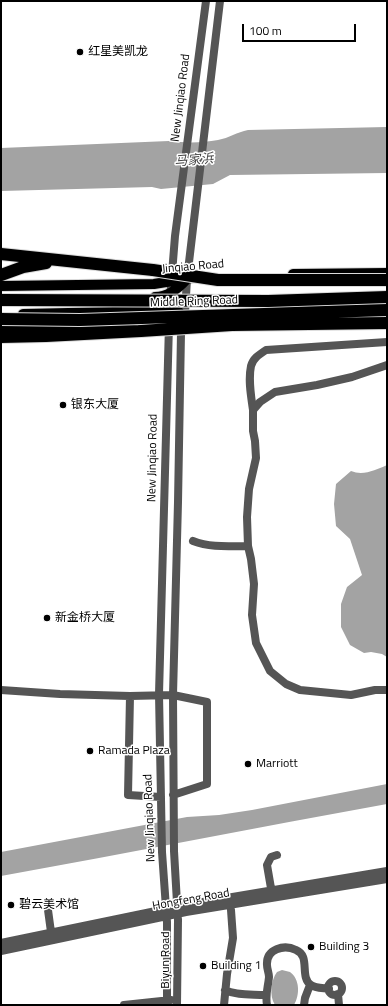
<!DOCTYPE html>
<html>
<head>
<meta charset="utf-8">
<style>
  body { margin:0 }
  #map { position:relative; width:388px; height:1006px; overflow:hidden; background:#fff; font-family:"Titillium Web",sans-serif }
  canvas { display:block }
  .frame { position:absolute; inset:0; border:2px solid #000; pointer-events:none }
  .scale { position:absolute; left:242px; top:24px; width:114px; height:18px; box-sizing:border-box; border:2px solid #000; border-top:0; padding-left:5px; font-size:12px; line-height:14px; white-space:nowrap; color:#000; -webkit-text-stroke:3px #fff; paint-order:stroke }
</style>
</head>
<body>
<div id="map">
<canvas width="388" height="1006"></canvas>
<div class="frame"></div>
<div class="scale">100 m</div>
</div>
<script>
const context = document.querySelector('canvas').getContext('2d');
context.lineJoin = 'round';
function fillPath(path, color) {
  context.fillStyle = color;
  context.fill(path, 'evenodd');
}
function strokePath(path, color, width, dash) {
  context.strokeStyle = color;
  context.lineWidth = width;
  context.lineCap = dash ? 'butt' : 'round';
  context.setLineDash(dash || []);
  context.stroke(path);
}
function drawText(font, color, halo, rows, align = 'center') {
  context.font = font + ' "Titillium Web","Noto Sans SC",sans-serif';
  context.lineWidth = 3;
  context.setLineDash([]);
  context.textBaseline = 'middle';
  context.strokeStyle = halo;
  context.fillStyle = color;
  for (const [text, x, y, turn = 0] of rows) {
    context.save();
    context.translate(x, y);
    context.rotate((+turn || 0) * Math.PI / 180);
    context.textAlign = isNaN(turn) ? turn : align;
    if (halo) context.strokeText(text, 0, 0);
    context.fillText(text, 0, 0);
    context.restore();
  }
}
fillPath(new Path2D(`
  M387,127V173L230,175L213,184L161,189L152,187L1,191V148L169,141C186,143 202,143 218,140C229,138 237,132 248,130Z
  M387,465V657L382,654L371,652L364,653L350,645L341,627V604L347,587L362,575L350,539L336,526L334,504L336,484L351,471C363,476 376,470 387,465Z
  M387,784V804C258,827 130,853 1,876V852L187,817L219,815L252,810Z
  M282,970L290,972C300,979 300,995 294,1005H275C269,996 271,980 277,972Z`), '#a3a3a3');
const major = new Path2D(`
  M293,274L387,273
  M1,286L154,284L191,278
  M155,297C169,297 179,288 187,279
  M23,314L159,311L179,312
  M1,328L155,325`);
const highway = new Path2D(`
  M1,254L153,270
  M1,275L23,267L46,263
  M1,337L46,336L141,331`);
strokePath(major, '#dbdbdb', 12);
strokePath(highway, '#dbdbdb', 14);
strokePath(new Path2D(`
  M170,299L175,236L206,1
  M387,365L352,377L317,385L275,392L260,402L253,410V431L255,441L256,458L249,489L247,517L248,546L251,559L254,584L252,615L256,643L270,671L286,684L300,690L351,695L375,690H387
  M253,410C251,396 248,380 251,366C253,358 260,354 266,350L387,342
  M193,541C211,548 229,546 248,546
  M1,690L60,694L130,696L173,695L207,702V784L173,795
  M130,696L128,795L161,797
  M272,894L267,865L271,857L277,855
  M48,910L51,932
  M1,943L185,905L387,871
  M1,951L186,912L387,879
  M328 988a7 7 0 1 1 14 0a7 7 0 1 1-14 0Z
  M225,990C237,996 252,994 265,995
  M338,994L339,1005
  M124,1005L171,1000
  M167,1005V922L162,852L159,694L169,324
  M177,1005L178,920L174,851L173,695L178,502L181,333L185,313L187,279L220,1
  M224,1005L227,974L233,938L231,910
  M267,1005C265,994 268,988 269,977C269,973 267,969 267,965C266,949 284,944 296,950C311,956 299,977 311,985C315,988 323,988 329,989
  M304,1005L305,998L310,985`), '#555', 8);
strokePath(major, '#000', 10);
strokePath(highway, '#000', 12);
const highwayBridge = new Path2D(`
  M153,270L218,280H387
  M1,300L268,301L387,297
  M1,319L80,320L387,310
  M141,331L232,325L387,323`);
strokePath(highwayBridge, '#dbdbdb', 14, []);
strokePath(highwayBridge, '#000', 12);
for (const [x, y, r, color] of [
  [80,52,4,"#000"],
  [63,405,4,"#000"],
  [47,618,4,"#000"],
  [90,751,4,"#000"],
  [248,764,4,"#000"],
  [11,905,4,"#000"],
  [311,947,4,"#000"],
  [203,966,4,"#000"]
]) {
  const dot = new Path2D();
  dot.arc(x, y, r, 0, 2 * Math.PI);
  context.fillStyle = color;
  context.fill(dot);
  strokePath(dot, '#fff', 1.5);
}
drawText('12px', '#000', '#fff', [
  ["红星美凯龙",88,52],
  ["银东大厦",71,405],
  ["新金桥大厦",55,618],
  ["Ramada Plaza",98,751],
  ["Marriott",256,764],
  ["碧云美术馆",19,905],
  ["Building 3",319,947],
  ["Building 1",211,966]
], 'left');
drawText('12px', '#000', '#fff', [
  ["New Jinqiao Road",181,98,-83],
  ["Jinqiao Road",193,267,-5],
  ["Middle Ring Road",194,302,-2],
  ["New Jinqiao Road",153,458,-89],
  ["New Jinqiao Road",150,818,-92],
  ["Hongfeng Road",191,900,-10],
  ["Biyun Road",166,960,-90]
]);
drawText('italic 13px', '#444', '#fff', [
  ["马家浜",194,161,-5]
]);
</script>
</body>
</html>
